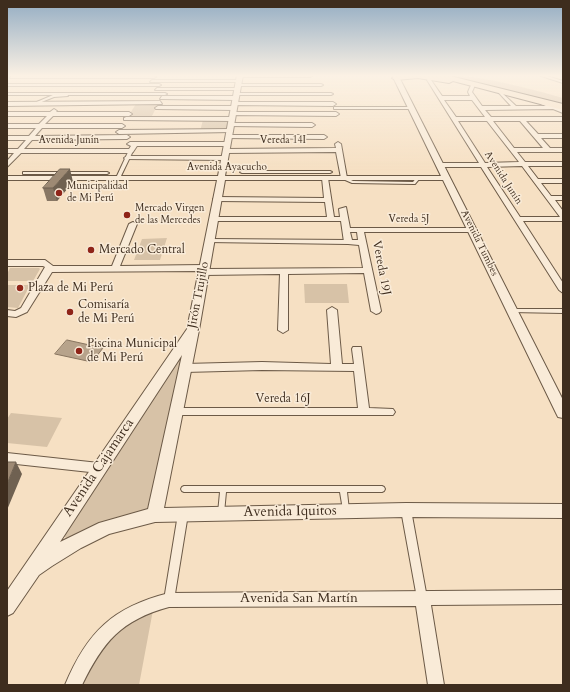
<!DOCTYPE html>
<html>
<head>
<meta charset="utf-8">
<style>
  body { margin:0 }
  #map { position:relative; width:570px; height:692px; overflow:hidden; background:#f6e0c3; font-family:Cardo,serif }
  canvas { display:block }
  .frame { position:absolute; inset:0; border:8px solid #3e2d1e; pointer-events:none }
</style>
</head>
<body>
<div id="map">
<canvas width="570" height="692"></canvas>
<div class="frame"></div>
</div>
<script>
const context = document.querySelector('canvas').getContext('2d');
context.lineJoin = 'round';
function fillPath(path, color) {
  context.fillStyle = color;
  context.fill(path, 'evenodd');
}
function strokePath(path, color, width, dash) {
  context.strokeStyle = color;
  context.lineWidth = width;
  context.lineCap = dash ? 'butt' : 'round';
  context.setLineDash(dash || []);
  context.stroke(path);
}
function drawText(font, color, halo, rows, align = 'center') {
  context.font = font + ' Cardo,serif';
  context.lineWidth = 3;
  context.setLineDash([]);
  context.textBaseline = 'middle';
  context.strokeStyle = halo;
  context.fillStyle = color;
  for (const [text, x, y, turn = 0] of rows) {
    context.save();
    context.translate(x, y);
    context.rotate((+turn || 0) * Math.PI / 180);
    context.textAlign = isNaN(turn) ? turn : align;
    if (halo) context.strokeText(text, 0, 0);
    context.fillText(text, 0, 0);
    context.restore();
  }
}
fillPath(new Path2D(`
  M441,75C483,75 523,87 563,98V106Z
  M136,104H158L151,118H127Z
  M230,119L228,131H200L203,120Z
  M167,238L160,260H134L142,239Z
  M10,268H39L40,269L33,281H7V274Z
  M304,284H347L349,303H305Z
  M7,285H30L18,308L7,307Z
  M185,351L152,512L69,541L64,536L169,372Z
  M11,413L62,418L47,447L7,443V419Z
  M153,610L139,685H80L105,637Z`), '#d7c2a7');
const water = new Path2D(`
  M67,340L103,348L92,362L55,354Z`);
fillPath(water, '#b7a38b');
strokePath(water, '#87745f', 1);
const service = new Path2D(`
  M67,94L68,96L54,97L34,105L32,104L53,95Z
  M241,171H330L332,172L330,173H242L240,172Z
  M23,172H107L109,173L107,174H23Z
  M343,177H345L353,181L413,182L417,177L420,178L415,184H414L352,183L343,179Z
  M184,486H382L384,487L385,489L384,491L382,492H347L349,510L348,512L346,513L344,512L343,510L340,492H226L224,513L223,515L221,516L219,515L218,513L220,492H184L182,491L181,489L182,487Z`);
const pedestrian = new Path2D(`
  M334,107H411L413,108L411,109H334Z
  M129,150L133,151L120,178L116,179V178Z
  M210,239L348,240L351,242L348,244L208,242V240Z
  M513,309H563V313L511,312L510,311Z
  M406,506L409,507L411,510L427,598L426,602L422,603L418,602L417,598L401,510L403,507Z
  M183,510L186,511L188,514L174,600L173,604L169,605L165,604L164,600L178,514L180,511Z`);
const minor = new Path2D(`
  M239,75H310L312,76L310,77H239L237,76Z
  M538,75H544L563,81V83Z
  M12,76H154L156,77L154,78H10Z
  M429,77L433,78L431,80L442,96H470L468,92L471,85H475L472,92L482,106H511L499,93L501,92L516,106H546L541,104L544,102L563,109V113L553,109L485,110L491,117H563V121H526L538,134H563V138H541L550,148H563V152H517L525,162H563V166H528L538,179H563V183H541L551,196H563V200H555L563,211V221H523L563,283V293L559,290L481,167H441L438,165L441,163H479L427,80ZM444,100H472L485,117H456ZM458,121H487L519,162L485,163ZM493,121H520L543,148H514ZM522,166L560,217H520L487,167Z
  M152,80H238L240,81L238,82H150Z
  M7,84H159L161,85L159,86H7Z
  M238,84H321L323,85L321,86H236Z
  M157,88H237L239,89L237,90H155Z
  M7,93H165L167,94L165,95H7Z
  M236,93H331L333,94L331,95H234Z
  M162,96H235L238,98L235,100L160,99Z
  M160,101L162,104L7,106V102Z
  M235,102H333L336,104L333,106L233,105Z
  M158,106H234L237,108L234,110L156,109L155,108Z
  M54,109L57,111L56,112H129L132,114L129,116H53L45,124H122L125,126L122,128H42L35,136L127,135L130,137L127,139L32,140L24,149H129L131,146L127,144L130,142H227L230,144L227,146H137L133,152L131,153H21L7,167V161L14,153H7V149H18L26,140H7V136H29L36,128H7V124H39L47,116H7V112H50Z
  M233,112H336L339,114L336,116L231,115L230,114Z
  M126,117H232L235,119L232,121L124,120V118Z
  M231,123H312L315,125L312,127L229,126L228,125Z
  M230,129L233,131L232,132L119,134L116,132L119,130Z
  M229,135H324L327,137L324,139L227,138L226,137Z
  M338,142L341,144L347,178L344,180L341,178L336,152L226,153L223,151L226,149L336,148L335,144Z
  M127,156H225L228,158L225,160L125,159L124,158Z
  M325,176L328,178L334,217H340L339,209L346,207L350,228H473L477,230L473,232H364L381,311L379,313L376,314L371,311L364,273L288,274V330L283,333L278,330L280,274L204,275L201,274V271L52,272L27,312L16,317L7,316V310L15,311L21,308L45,267L43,266H7V260H45L53,266H112L129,224L133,222L137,224L120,266L204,265L207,266V269L363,268L359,245L348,244L344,242L341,221H214L210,219L214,217H327L325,202L217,201L213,199L217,197L324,198L322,178ZM350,232H357L358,240H352Z
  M332,307L337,310L342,364H354L352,349L353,347H361L369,408L393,409L395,412L393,415H172L170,412L172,409L176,408H358L354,371L262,370L185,372L180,368L185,364L262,362L331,364L327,310Z
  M7,453L99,463L103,464L105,468L103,472L99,473L7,463Z
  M563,590V604L431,605L444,685H428L416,606L169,607C121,620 103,642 82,685H65C87,632 113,607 169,593Z`);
const tertiary = new Path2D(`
  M237,75H243L225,176H441L392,75H398L563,400V418L558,417L556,413L443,180H225L199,330L164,508L406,503L563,504V518L406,517L155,522L109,534L81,548L52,566L39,575L13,613L7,616V591L187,329L217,180H7V176H218ZM182,355L148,509L99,523L60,542Z`);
const trunk = new Path2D(`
  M406,75L435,76L434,75H446L563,104V110L453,81L449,83L418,78L396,80L392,78L396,76Z`);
strokePath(service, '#6c5a47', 2);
strokePath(pedestrian, '#6c5a47', 2);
strokePath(minor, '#6c5a47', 2);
strokePath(tertiary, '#6c5a47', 2);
strokePath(trunk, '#3e2d1e', 2);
fillPath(service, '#f9ebd8');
fillPath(pedestrian, '#f9ebd8');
fillPath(minor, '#f9ebd8');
fillPath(tertiary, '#f9ebd8');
fillPath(trunk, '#f6e0c3');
fillPath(new Path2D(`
  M73,182L57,201H47L43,188Z`), '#887764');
fillPath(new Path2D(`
  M70,169L73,182L57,201L53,188Z
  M16,462L22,474L7,510V484Z`), '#6f6151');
const building = new Path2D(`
  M60,169H70L53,188H43Z
  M7,462H16L7,484Z`);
fillPath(building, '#9e8a74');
strokePath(building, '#6f6151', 1);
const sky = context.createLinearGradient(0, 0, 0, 172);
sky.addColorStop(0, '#94adc3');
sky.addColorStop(0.44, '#fbf1e4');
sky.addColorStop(1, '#fbf1e400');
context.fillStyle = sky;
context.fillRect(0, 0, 570, 172);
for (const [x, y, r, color] of [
  [59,193,4,"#8f2418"],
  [127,215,4,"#8f2418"],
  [91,250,4,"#8f2418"],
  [20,288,4,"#8f2418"],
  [70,312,4,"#8f2418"],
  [79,351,4,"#8f2418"]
]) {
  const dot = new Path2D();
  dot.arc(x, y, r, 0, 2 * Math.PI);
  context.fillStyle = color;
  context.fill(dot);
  strokePath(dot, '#f9ebd8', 1.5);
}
drawText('10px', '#3e2d1e', '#f9ebd8', [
  ["Avenida Junín",69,141],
  ["Vereda 14I",283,141],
  ["Avenida Ayacucho",227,168],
  ["Avenida Junín",503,178,57],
  ["Vereda 5J",409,220],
  ["Avenida Tumbes",479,243,64]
]);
drawText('10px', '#3e2d1e', '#f9ebd8', [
  ["Municipalidad",67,187],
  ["de Mi Perú",67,199],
  ["Mercado Virgen",135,209],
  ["de las Mercedes",135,221]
], 'left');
drawText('12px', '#3e2d1e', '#f9ebd8', [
  ["Mercado Central",99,250],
  ["Plaza de Mi Perú",28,288],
  ["Comisaría",78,305],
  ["de Mi Perú",78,319],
  ["Piscina Municipal",87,344],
  ["de Mi Perú",87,358]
], 'left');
drawText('12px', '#3e2d1e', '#f9ebd8', [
  ["Vereda 19J",381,268,79],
  ["Jirón Trujillo",199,295,-79],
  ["Vereda 16J",283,399]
]);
drawText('14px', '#3e2d1e', '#f9ebd8', [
  ["Avenida Cajamarca",99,468,-56],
  ["Avenida Iquitos",290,512,-1],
  ["Avenida San Martín",299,599]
]);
</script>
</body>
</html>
